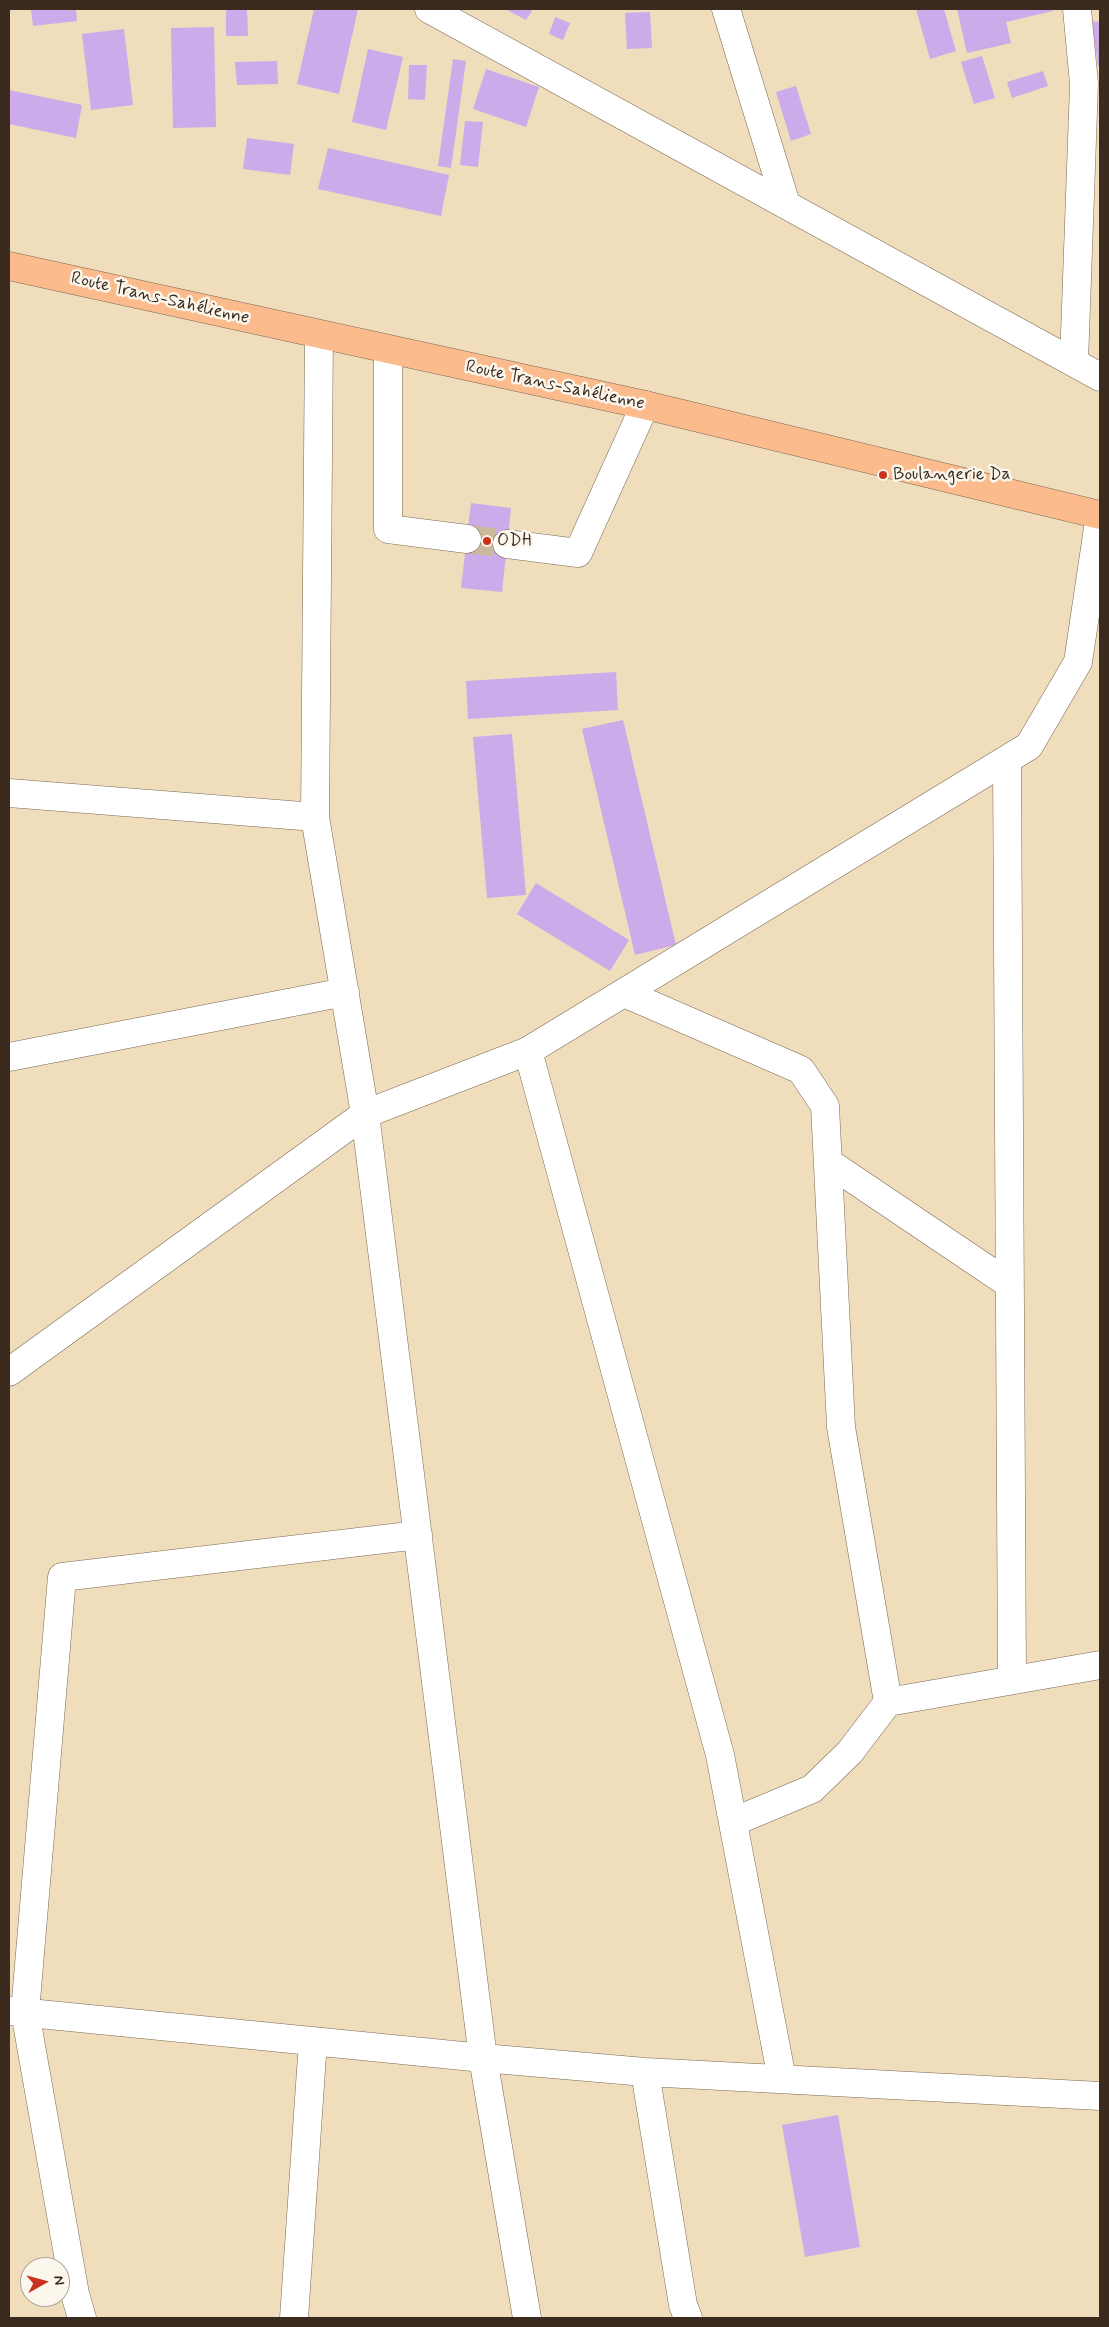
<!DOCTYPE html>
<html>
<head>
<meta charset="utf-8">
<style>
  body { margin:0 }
  #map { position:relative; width:1109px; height:2327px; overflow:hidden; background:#efddbb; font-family:Mynerve,sans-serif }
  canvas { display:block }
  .frame { position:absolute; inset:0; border:10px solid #3b2a1e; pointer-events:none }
  .north { position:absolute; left:20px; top:2257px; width:50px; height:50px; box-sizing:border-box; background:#fbf7ec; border:1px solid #aea59a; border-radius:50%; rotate:83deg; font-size:14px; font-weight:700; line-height:20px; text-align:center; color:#3b2a1e }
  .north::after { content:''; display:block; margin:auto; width:18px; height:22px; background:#c8321e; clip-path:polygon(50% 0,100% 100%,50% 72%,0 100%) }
</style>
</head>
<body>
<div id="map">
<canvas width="1109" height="2327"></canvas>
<div class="frame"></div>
<div class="north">N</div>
</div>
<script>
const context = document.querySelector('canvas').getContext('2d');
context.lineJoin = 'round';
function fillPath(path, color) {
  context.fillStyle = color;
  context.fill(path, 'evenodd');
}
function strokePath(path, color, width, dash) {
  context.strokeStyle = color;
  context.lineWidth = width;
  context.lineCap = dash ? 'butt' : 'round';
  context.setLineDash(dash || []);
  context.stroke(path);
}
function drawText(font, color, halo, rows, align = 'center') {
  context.font = font + ' Mynerve,sans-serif';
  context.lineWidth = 5;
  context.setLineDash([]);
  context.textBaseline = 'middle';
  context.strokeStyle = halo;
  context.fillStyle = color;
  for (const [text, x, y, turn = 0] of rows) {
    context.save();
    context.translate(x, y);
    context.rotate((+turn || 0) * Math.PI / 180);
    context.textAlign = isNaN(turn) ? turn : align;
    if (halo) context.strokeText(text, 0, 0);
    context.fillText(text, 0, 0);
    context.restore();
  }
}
fillPath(new Path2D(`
  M31,9H76L77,21L33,26Z
  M226,9H247L248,36H226Z
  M314,9H358L339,94L297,84Z
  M505,9H533L526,20Z
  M916,9H944L956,51L930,59Z
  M957,9H1052L1053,11L1006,22L1011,43L967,53Z
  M650,12L652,48L627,49L625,13Z
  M555,17L570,23L563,40L549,34Z
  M1100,21V66H1098L1092,22Z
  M214,27L216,127L173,128L171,28Z
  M124,29L133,105L91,110L82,34Z
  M368,49L403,57L386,130L352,122Z
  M982,56L995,98L974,104L961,62Z
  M453,59L466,61L451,168L438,166Z
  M277,61L278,84L237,85L235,62Z
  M409,65H427L425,100L408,99Z
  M486,69L539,87L526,127L473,109Z
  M1043,71L1048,86L1012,98L1007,82Z
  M796,86L811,134L791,141L776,92Z
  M9,90L82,105L76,138L9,124Z
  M465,121L483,122L478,167L460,165Z
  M247,138L294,144L290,175L243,169Z
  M328,148L449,175L441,216L318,189Z
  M471,503L511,508L502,592L461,588Z
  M616,672L618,710L468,719L466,681Z
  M623,720L676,945L635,955L582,729Z
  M512,734L526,895L487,898L473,737Z
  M536,883L629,940L610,971L517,914Z
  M838,2115L860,2247L805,2257L782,2125Z`), '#cdaaea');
strokePath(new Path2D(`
  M467,539L507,544`), '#cbb99c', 28, [28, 14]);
const minor = new Path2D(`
  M429,9L1100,377
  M726,9L786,204
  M319,335L315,817L365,1114L483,2058L527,2318
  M388,350V529L467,539
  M1074,362L1084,84L1077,9
  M507,544L578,553L645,405
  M1007,760L1012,1680
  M9,793L315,817
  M624,993L801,1070L825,1106L841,1427L888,1702
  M528,1051L720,1755L782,2079
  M9,1057L345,992
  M828,1162L1009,1284
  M9,1372L365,1114L528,1051L1029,746L1078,662L1100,515
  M733,1822L812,1789L850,1752L888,1702L1100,1665
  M9,2011L483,2058L645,2072L1100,2096
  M645,2072L683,2305L688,2318
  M82,2318L75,2294L25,2012L62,1577L418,1535
  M294,2318L313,2041`);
const highway = new Path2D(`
  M9,266L645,405L1100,515`);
strokePath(minor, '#7a6955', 29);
strokePath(highway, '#7a6955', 29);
strokePath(minor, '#fff', 28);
strokePath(highway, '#fbbb8c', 28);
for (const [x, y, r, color] of [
  [883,475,5,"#c8321e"],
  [487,541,5,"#c8321e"]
]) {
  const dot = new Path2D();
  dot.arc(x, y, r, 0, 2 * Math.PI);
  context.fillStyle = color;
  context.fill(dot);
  strokePath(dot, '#fbf7ec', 2);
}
drawText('18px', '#3b2a1e', '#fbf7ec', [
  ["Route Trans-Sahélienne",160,299,13],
  ["Route Trans-Sahélienne",555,386,12]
]);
drawText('18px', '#3b2a1e', '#fbf7ec', [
  ["Boulangerie Da",893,475],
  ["ODH",497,541]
], 'left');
</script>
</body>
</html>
